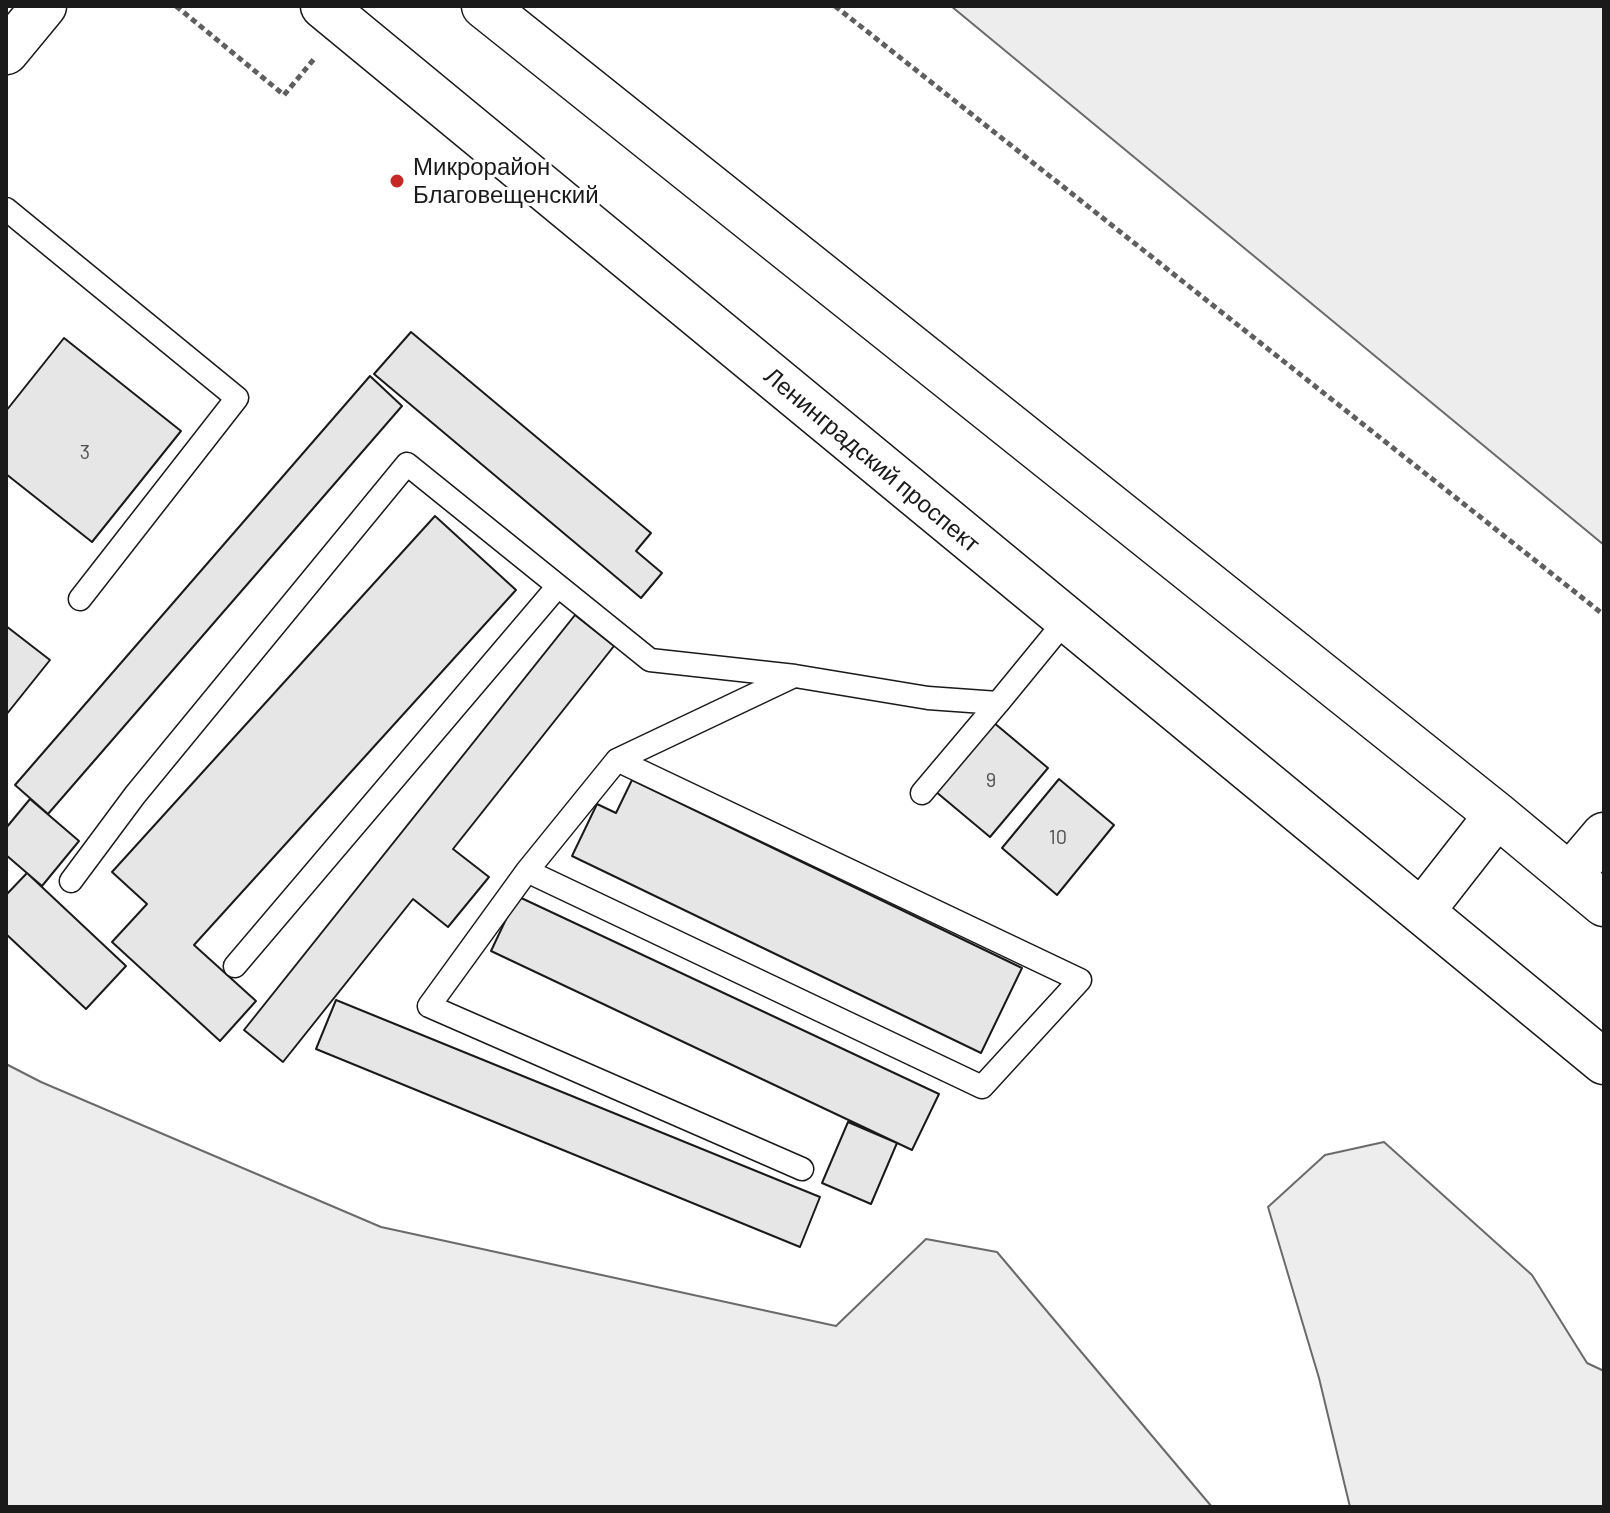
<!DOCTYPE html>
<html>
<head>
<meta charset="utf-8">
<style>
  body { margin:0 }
  #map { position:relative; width:1610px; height:1513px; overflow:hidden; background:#fff; font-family:Barlow,sans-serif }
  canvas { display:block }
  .frame { position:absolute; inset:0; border:8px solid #1a1a1a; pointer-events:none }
</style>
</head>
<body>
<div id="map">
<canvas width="1610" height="1513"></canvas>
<div class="frame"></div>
</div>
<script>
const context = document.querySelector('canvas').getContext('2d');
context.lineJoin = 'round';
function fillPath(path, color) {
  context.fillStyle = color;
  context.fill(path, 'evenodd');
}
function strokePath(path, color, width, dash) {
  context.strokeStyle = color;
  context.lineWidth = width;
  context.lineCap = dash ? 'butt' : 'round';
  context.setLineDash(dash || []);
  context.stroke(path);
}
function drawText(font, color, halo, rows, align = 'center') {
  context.font = font + ' Barlow,sans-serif';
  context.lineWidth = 6;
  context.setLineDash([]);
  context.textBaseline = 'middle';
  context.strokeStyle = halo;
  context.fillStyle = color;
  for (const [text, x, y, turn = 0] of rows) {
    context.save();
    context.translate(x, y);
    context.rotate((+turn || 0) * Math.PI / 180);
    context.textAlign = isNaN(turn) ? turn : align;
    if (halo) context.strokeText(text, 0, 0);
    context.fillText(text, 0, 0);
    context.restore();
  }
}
const built = new Path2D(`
  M951,6H1604V545Z
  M6,1064L41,1082L381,1227L836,1326L926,1239L997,1252L1212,1507H6Z
  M1384,1142L1532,1275L1587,1363L1604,1371V1507H1350L1319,1378L1268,1207L1325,1155Z`);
fillPath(built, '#ededed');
strokePath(built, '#6a6a6a', 2);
const building = new Path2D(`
  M411,332L651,533L636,551L662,573L641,598L374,374Z
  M64,338L181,431L92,542L6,474V411Z
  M370,376L402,406L48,814L15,785Z
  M435,516L516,590L194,945L256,1001L220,1041L112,942L147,904L112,872Z
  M575,615L614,646L453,849L489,877L448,927L413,899L283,1062L244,1030Z
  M6,626L50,660L6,715Z
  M993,722L1048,768L990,837L935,791Z
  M1059,779L1114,825L1057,895L1002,848Z
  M632,780L1022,968L981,1053L572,856L597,804L616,813Z
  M30,799L79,841L42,886L6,855V828Z
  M27,873L126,966L86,1009L6,934V895Z
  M517,896L939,1094L912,1150L491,951Z
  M336,1000L820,1197L800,1247L316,1049Z
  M848,1122L897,1143L871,1204L822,1183Z`);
fillPath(building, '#e6e6e6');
strokePath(building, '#1a1a1a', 2);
const service = new Path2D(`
  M6,209L237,398L80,599
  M794,676L617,760L527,871L429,1006L802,1169
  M922,793L998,703
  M527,871L982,1087L1080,980L617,760
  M71,881L135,795L407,464L650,660L795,676L928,698L998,703L1066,620
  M235,966L558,586`);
const minor = new Path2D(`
  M1570,875L1604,835`);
const tertiary = new Path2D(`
  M6,52L44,6`);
const secondary = new Path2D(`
  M323,6L1604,1062
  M484,6L1497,815L1604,904
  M1422,911L1497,815`);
strokePath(service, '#1a1a1a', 25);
strokePath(minor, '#1a1a1a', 47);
strokePath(tertiary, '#1a1a1a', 47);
strokePath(secondary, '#1a1a1a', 47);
strokePath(new Path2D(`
  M176,6L284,95L314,59
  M835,6L1604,615`), '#5f5f5f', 5, [6, 4]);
strokePath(service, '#fff', 22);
strokePath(minor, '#fff', 44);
strokePath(tertiary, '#fff', 44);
strokePath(secondary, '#fff', 44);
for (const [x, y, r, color] of [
  [397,181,8,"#c62828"]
]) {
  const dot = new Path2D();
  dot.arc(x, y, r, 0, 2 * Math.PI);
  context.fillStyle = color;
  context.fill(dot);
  strokePath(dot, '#fff', 3);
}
drawText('20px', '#4d4d4d', null, [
  ["3",85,452],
  ["9",991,780],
  ["10",1058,837]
]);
drawText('24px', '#1a1a1a', '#fff', [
  ["Микрорайон",413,167],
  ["Благовещенский",413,195]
], 'left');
drawText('24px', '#1a1a1a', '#fff', [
  ["Ленинградский проспект",872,460,40]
]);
</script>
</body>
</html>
